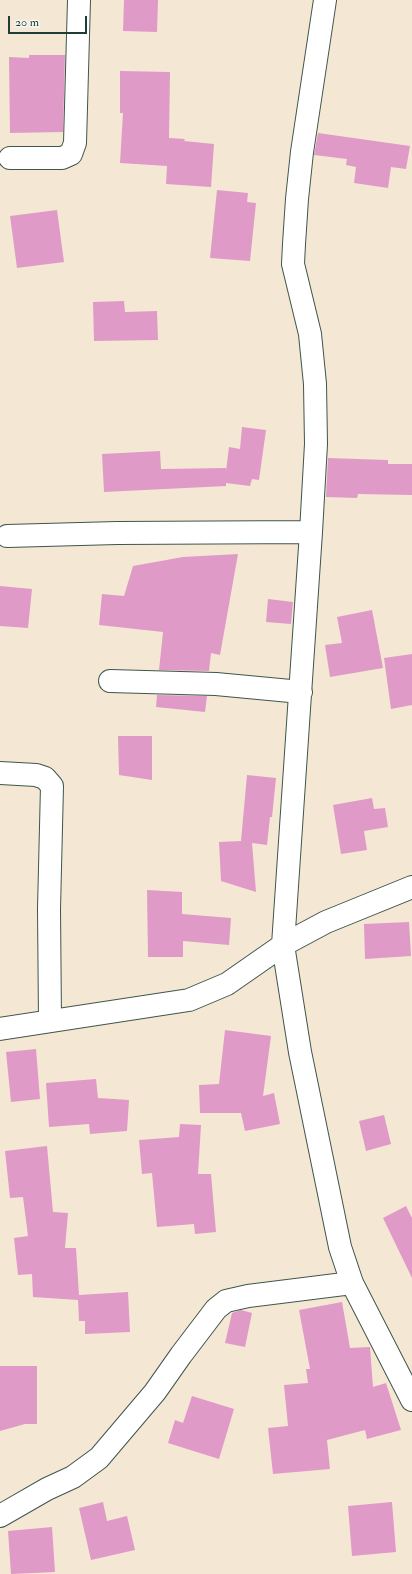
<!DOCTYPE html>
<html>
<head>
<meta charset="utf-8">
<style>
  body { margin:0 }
  #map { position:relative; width:412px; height:1574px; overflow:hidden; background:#f4e7d4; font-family:"IM FELL Double Pica",serif }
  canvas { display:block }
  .scale { position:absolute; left:8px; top:16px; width:79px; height:18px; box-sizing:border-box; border:2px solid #1f3d34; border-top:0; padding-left:5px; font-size:12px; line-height:14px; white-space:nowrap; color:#1f3d34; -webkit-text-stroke:3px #f6f6f2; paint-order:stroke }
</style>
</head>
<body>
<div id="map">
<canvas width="412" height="1574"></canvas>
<div class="scale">20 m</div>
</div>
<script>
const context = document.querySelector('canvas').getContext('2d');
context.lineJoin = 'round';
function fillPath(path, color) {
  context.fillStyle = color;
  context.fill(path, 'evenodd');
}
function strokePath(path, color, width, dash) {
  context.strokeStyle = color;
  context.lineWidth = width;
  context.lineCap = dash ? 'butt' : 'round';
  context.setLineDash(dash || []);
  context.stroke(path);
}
fillPath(new Path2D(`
  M124,0H158L157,32L123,31Z
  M29,55H65L63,132L10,133L9,57L29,58Z
  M120,71L170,72L169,138L185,139L184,141L214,144L211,187L166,184L167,166L120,163L123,113H120Z
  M318,133L410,146L406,169L391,167L388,188L354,183L356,167L346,165L347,159L314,155Z
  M217,190L248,193L247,202L256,203L250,261L210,258Z
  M57,210L64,262L17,268L10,216Z
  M124,301L125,312L157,311L158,340L94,341L93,302Z
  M242,427L266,430L259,480L252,479L250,486L226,483V486L104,492L102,454L160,451L161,469L226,468V471L229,447L240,449Z
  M328,458L388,460V464H412V495L358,494L357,498L326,497Z
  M238,554L220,655L211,653L209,671L159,670L163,632L99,625L102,594L124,596L133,566L183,557Z
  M0,586L32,589L28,628L0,626Z
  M268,599L293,602L291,624L266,622Z
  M372,610L383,668L330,677L325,645L342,643L337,617Z
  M412,654V705L391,709L384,658Z
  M157,695L207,696L205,712L156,707Z
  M118,736H152V780L119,775Z
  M247,775L276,778L272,817H270L267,845L252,843L256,892L221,881L219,842L241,841Z
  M372,798L374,809L385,808L388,827L364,831L367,850L341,854L333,805Z
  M147,890L182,892V914L231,918L229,945L183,941V957H148Z
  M409,922L411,956L365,959L364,924Z
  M225,1030L271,1036L263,1096L274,1093L280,1124L245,1131L241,1113H200L199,1085L219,1084Z
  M36,1049L40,1099L11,1102L6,1052Z
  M96,1079L98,1098L129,1100L127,1131L90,1134L89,1124L49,1127L46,1083Z
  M384,1115L391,1144L366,1151L359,1121Z
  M180,1124L201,1125L198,1174H211L216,1232L195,1234L194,1224L157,1227L152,1173L142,1174L139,1140L179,1137Z
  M47,1146L53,1212L68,1213L65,1248H76L79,1295L128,1292L130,1332L85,1334V1321H79L78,1300L33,1297L32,1274L18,1275L14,1238L28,1236L23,1197L10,1198L5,1151Z
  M406,1206L412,1218V1278L383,1218Z
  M342,1302L350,1348L370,1347L373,1387L386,1383L401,1430L367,1439L365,1430L327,1440L330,1469L273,1474L268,1428L288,1426L284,1385L308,1383L306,1369H310L299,1310Z
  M241,1310L252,1313L245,1347L225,1343L232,1313Z
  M0,1366H37V1424H25L0,1431Z
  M192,1396L234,1409L219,1459L168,1443L175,1420L183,1423Z
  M103,1502L107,1521L127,1516L135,1550L91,1560L79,1508Z
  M392,1502L396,1552L352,1556L348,1506Z
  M52,1527L55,1572L11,1574L8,1531Z`), '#e09ac8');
const street = new Path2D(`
  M325,0L302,152L297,199L294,244L293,264L310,334L315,384L316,444L311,532L283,945L300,1052L340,1247L352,1283L412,1400
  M10,158H62L71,154L75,143L79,0
  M7,536L117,533L311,532
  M110,681L216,684L301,692
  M0,773L36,775L45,778L52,786L49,909L50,1021
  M0,1029L189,1000L227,984L283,945L326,922L412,887
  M0,1516L47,1489L73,1477L99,1458L155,1392L181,1355L216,1309L226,1301L248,1296L352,1283`);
strokePath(street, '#3f564c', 24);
strokePath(street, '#fff', 22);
</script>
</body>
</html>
